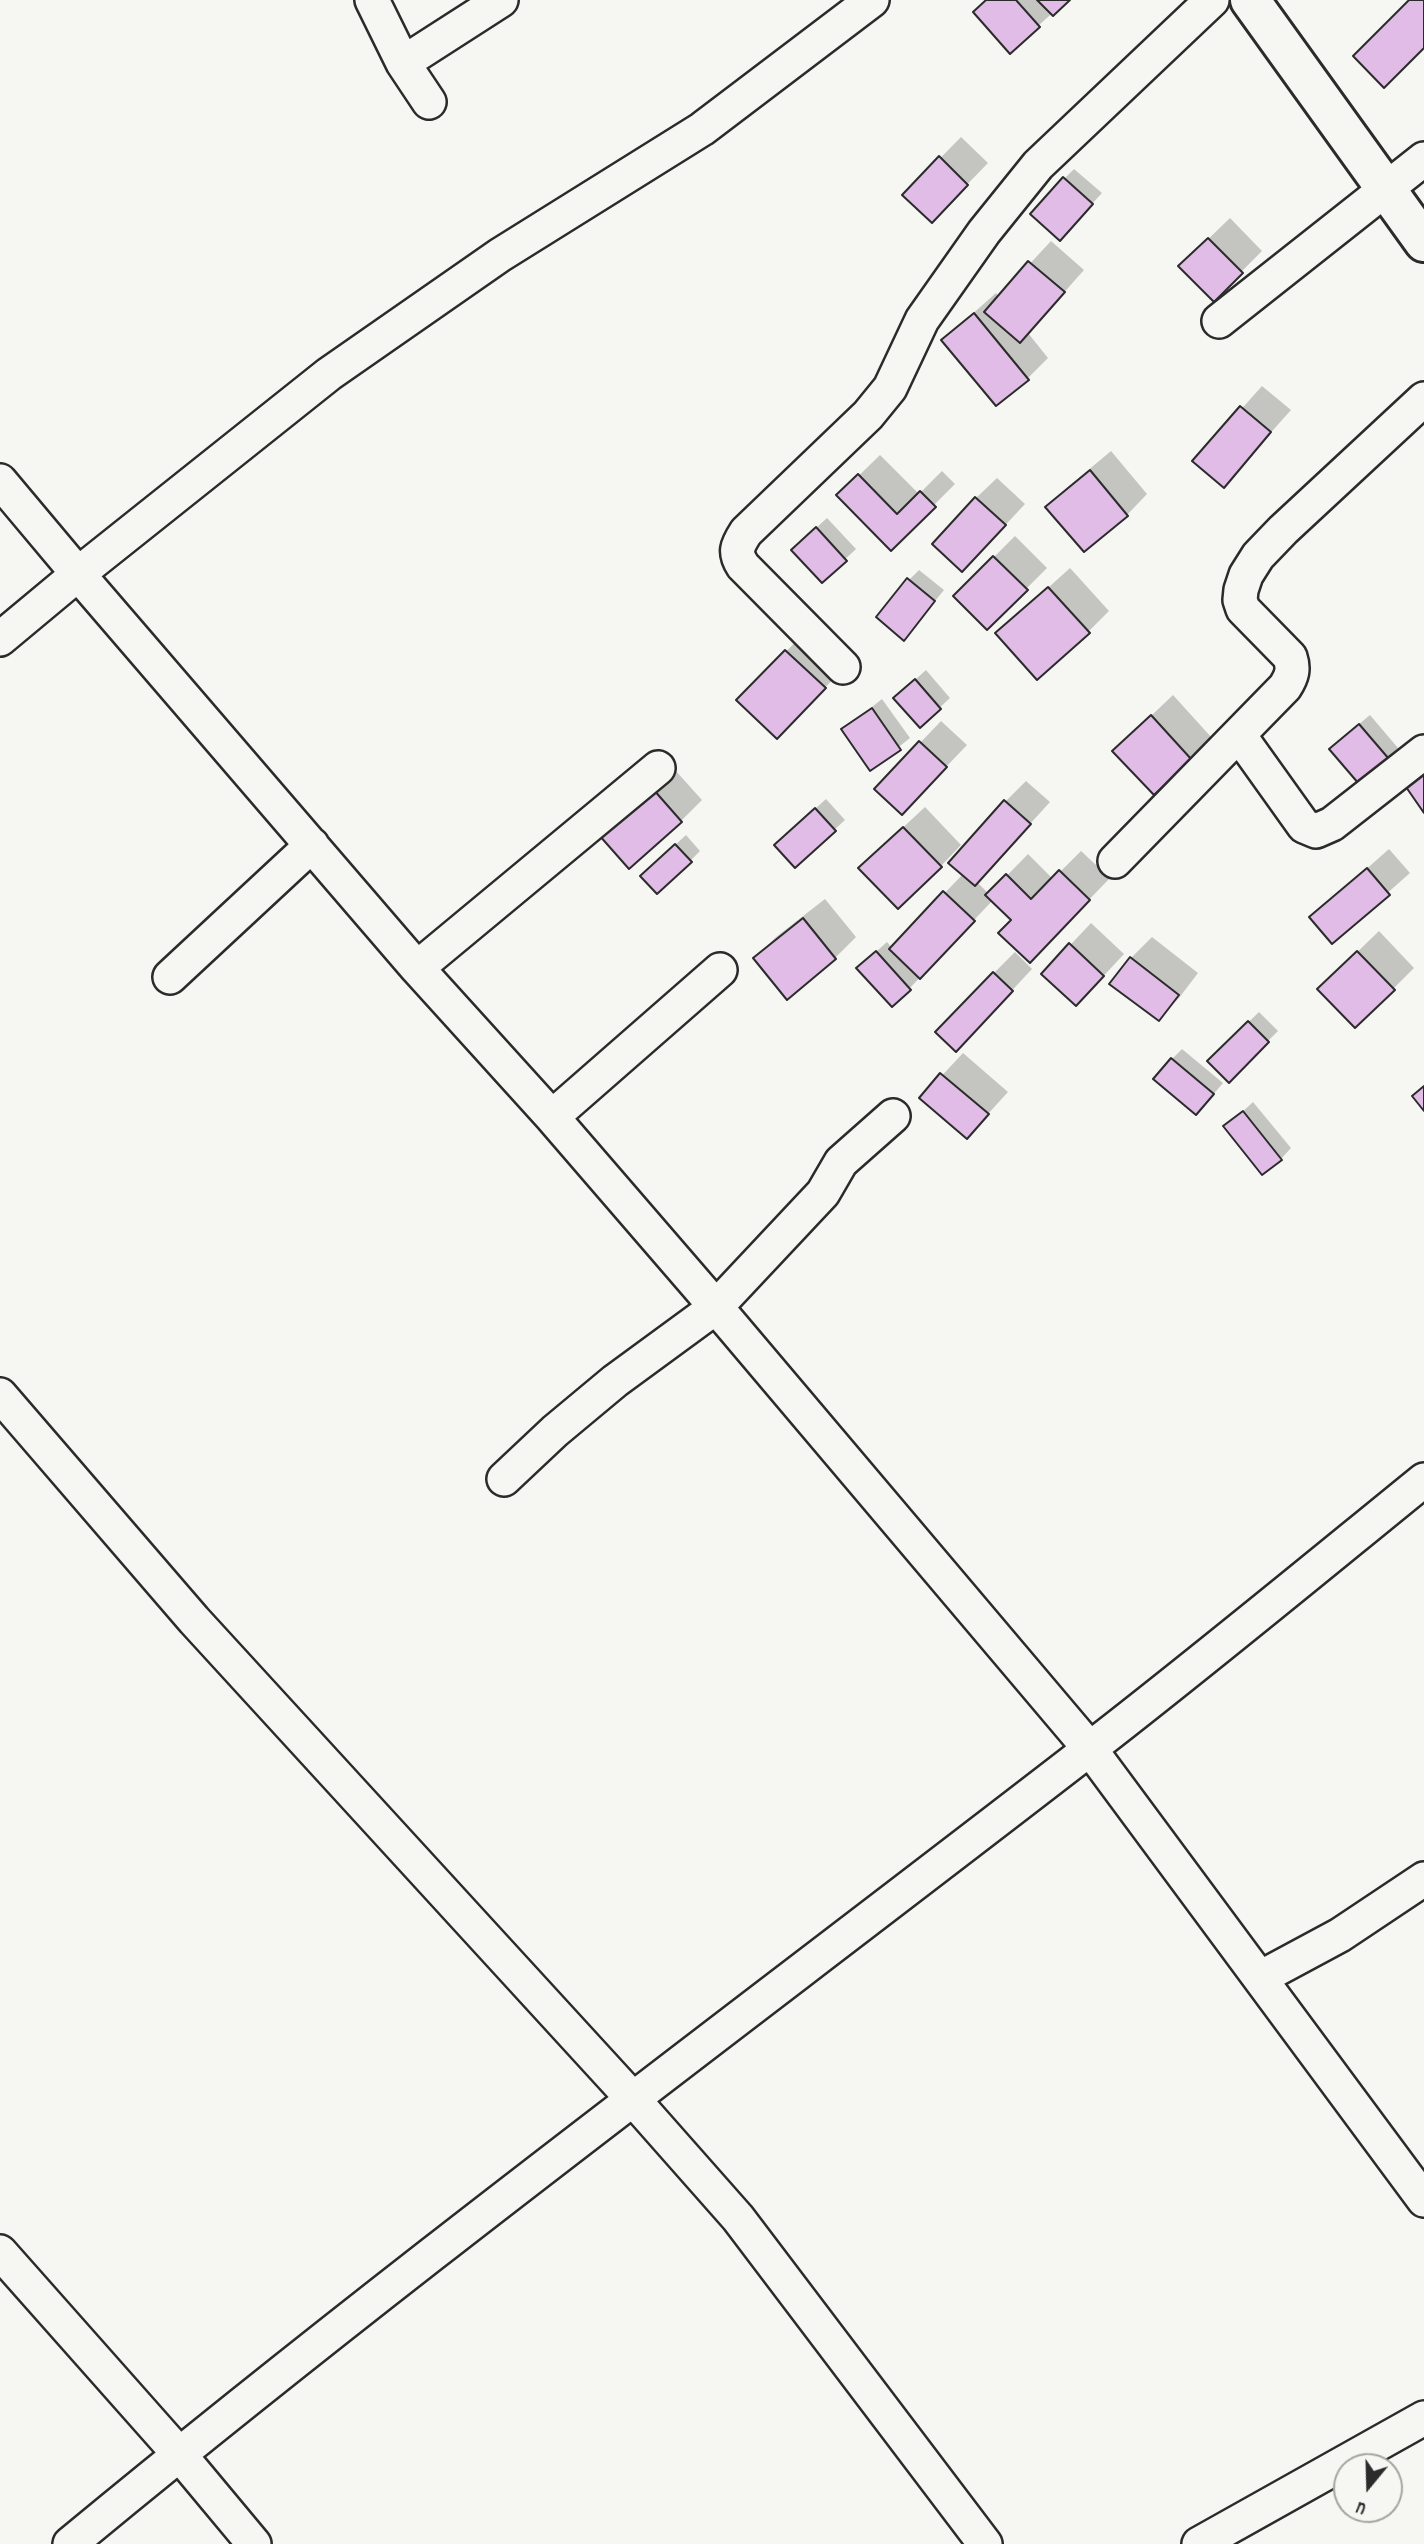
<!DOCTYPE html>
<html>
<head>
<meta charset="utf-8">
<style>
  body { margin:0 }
  #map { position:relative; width:1424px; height:2544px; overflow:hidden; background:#f6f6f2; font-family:Dekko,sans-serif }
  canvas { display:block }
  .north { position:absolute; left:1333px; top:2453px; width:70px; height:70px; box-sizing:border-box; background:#f6f6f2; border:2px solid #a5a5a2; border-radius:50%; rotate:199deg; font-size:19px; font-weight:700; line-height:28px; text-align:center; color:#2b2b2b }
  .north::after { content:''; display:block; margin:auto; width:24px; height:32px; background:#2b2b2b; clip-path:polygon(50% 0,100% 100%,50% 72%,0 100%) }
</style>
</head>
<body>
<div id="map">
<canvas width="1424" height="2544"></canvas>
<div class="north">U</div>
</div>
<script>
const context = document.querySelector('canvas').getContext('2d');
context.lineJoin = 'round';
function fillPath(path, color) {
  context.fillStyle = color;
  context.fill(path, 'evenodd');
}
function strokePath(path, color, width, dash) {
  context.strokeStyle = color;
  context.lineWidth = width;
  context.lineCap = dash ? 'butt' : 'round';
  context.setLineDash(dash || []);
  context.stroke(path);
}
fillPath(new Path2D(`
  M987,0H1067L1010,51Z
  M961,137L988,163L952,200L904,195Z
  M1074,169L1102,193L1070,228L1064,179Z
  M1230,218L1262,251L1214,299L1202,245Z
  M1051,241L1084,270L1028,333L1048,358L1027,379L943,340L996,293L999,297Z
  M1262,386L1291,410L1224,485L1195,461Z
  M1111,451L1147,494L1127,515L1048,507L1069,486Z
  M880,455L919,494L942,471L955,484L891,548L839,495Z
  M997,478L1025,504L983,549L976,498Z
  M827,518L856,549L822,581L803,540Z
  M1015,536L1047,568L987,628L955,596Z
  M1070,568L1109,611L1088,632L998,633Z
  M919,570L944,590L913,628L909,580Z
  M807,630L846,666L777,737L739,700Z
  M926,670L950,698L920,726L906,688Z
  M1173,695L1212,738L1154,793L1114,751Z
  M882,699L910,738L871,769L843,730Z
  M1370,715L1398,748L1388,758L1341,739Z
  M941,721L967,745L923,791L876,789Z
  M675,770L702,800L681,821L623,814Z
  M1026,781L1050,802L977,882L989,894L1028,854L1053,879L1081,851L1110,878L1050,940L1014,920L993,900L909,989L869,958L887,942L892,948L963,874L1005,802Z
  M826,799L845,820L795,866L786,835Z
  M925,807L961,845L941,866L882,847Z
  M686,835L700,851L690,861L652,866Z
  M1389,849L1410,873L1332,942L1312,917Z
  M825,899L856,937L835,958L787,997L755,958L776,937Z
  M1091,923L1124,954L1097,983L1043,974Z
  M1379,931L1414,968L1393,989H1319Z
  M1152,937L1198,973L1179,998L1158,1019L1131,958Z
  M1015,952L1032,969L976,1029L994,973Z
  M1259,1012L1278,1031L1229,1080L1209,1061Z
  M1182,1049L1223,1083L1206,1103L1172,1059Z
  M963,1053L1008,1092L967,1137L921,1098Z
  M1253,1102L1291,1148L1281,1159L1226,1127Z`), '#0003');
const building = new Path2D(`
  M986,0H1016L1040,27L1010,54L973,12Z
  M1037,0H1070L1053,16Z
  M1409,0H1424V48L1384,88L1353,56Z
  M939,156L968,185L932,223L902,195Z
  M1063,177L1093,204L1060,241L1030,214Z
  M1208,238L1243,273L1214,302L1178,266Z
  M1028,261L1065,292L1020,343L984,312Z
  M974,313L1029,380L996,406L941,340Z
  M1240,406L1271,432L1224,488L1192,461Z
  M1090,470L1128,516L1084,552L1045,507Z
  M858,474L897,514L920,491L936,507L891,551L836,495Z
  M975,497L1006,525L962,572L932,544Z
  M816,527L847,561L822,583L791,550Z
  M993,556L1028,590L987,630L953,596Z
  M907,578L935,601L904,641L876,617Z
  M1048,587L1090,633L1037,680L995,633Z
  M785,650L826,688L777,739L736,700Z
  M915,679L941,709L920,728L893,698Z
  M872,708L901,750L870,771L841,729Z
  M1151,715L1192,760L1154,795L1112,751Z
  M1359,724L1389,759L1359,784L1329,749Z
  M919,741L947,767L902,815L874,789Z
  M1424,774V813L1406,787Z
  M653,789L682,822L629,869L599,835Z
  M1004,800L1031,824L975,886L948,863Z
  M815,808L836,831L795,868L774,845Z
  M903,827L942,867L898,909L858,868Z
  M675,844L692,862L657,894L640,876Z
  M1367,868L1390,895L1332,944L1309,917Z
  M1059,870L1090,900L1030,963L998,933L1011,920L985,895L1006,874L1031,899Z
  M943,891L975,921L920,979L889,949Z
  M803,918L836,959L787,1000L753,958Z
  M1069,943L1104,976L1076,1006L1041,974Z
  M876,951L911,990L892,1007L856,968Z
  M1357,951L1395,990L1355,1028L1317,989Z
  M1130,957L1179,995L1159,1021L1109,984Z
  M993,972L1013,991L956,1052L935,1032Z
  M1248,1021L1269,1042L1229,1083L1207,1061Z
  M1171,1058L1214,1094L1196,1115L1153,1079Z
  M940,1073L989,1114L967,1139L919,1098Z
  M1424,1086V1111L1412,1096Z
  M1243,1111L1282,1160L1262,1175L1223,1126Z`);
fillPath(building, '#e0bce6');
strokePath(building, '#2b2b2b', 2);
const minor = new Path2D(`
  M372,0L403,63L429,102
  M403,63L501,0
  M1219,321L1424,159
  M0,481L78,574L417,968L552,1117L716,1307L1090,1749L1424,2200
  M0,639L78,574L329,374L500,255L702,129L872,0
  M843,667L743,566C734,552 737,546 746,532L868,415L890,388L922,320L984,232L1038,165L1212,0
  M1239,735L1304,826L1316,831L1332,824L1424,752
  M1115,861L1285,687C1292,676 1294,669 1290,657L1243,609L1240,600L1241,590L1246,575L1258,556L1283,530L1424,399
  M417,968L658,768
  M170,977L312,845
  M552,1117L720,970
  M0,1395L194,1620L632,2098L738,2218L985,2544
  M504,1479L555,1431L615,1381L716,1307L823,1193L841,1162L893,1116
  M1260,1978L1340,1935L1424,1879
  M0,2252L179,2454L254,2544
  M70,2544C401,2270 747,2014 1087,1751C1201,1663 1312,1571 1424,1480
  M1199,2544L1424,2418`);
const tertiary = new Path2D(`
  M1250,0L1424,242`);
strokePath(minor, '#2b2b2b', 38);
strokePath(tertiary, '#2b2b2b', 44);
strokePath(minor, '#f6f6f2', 33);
strokePath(tertiary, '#f6f6f2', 38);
</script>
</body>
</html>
